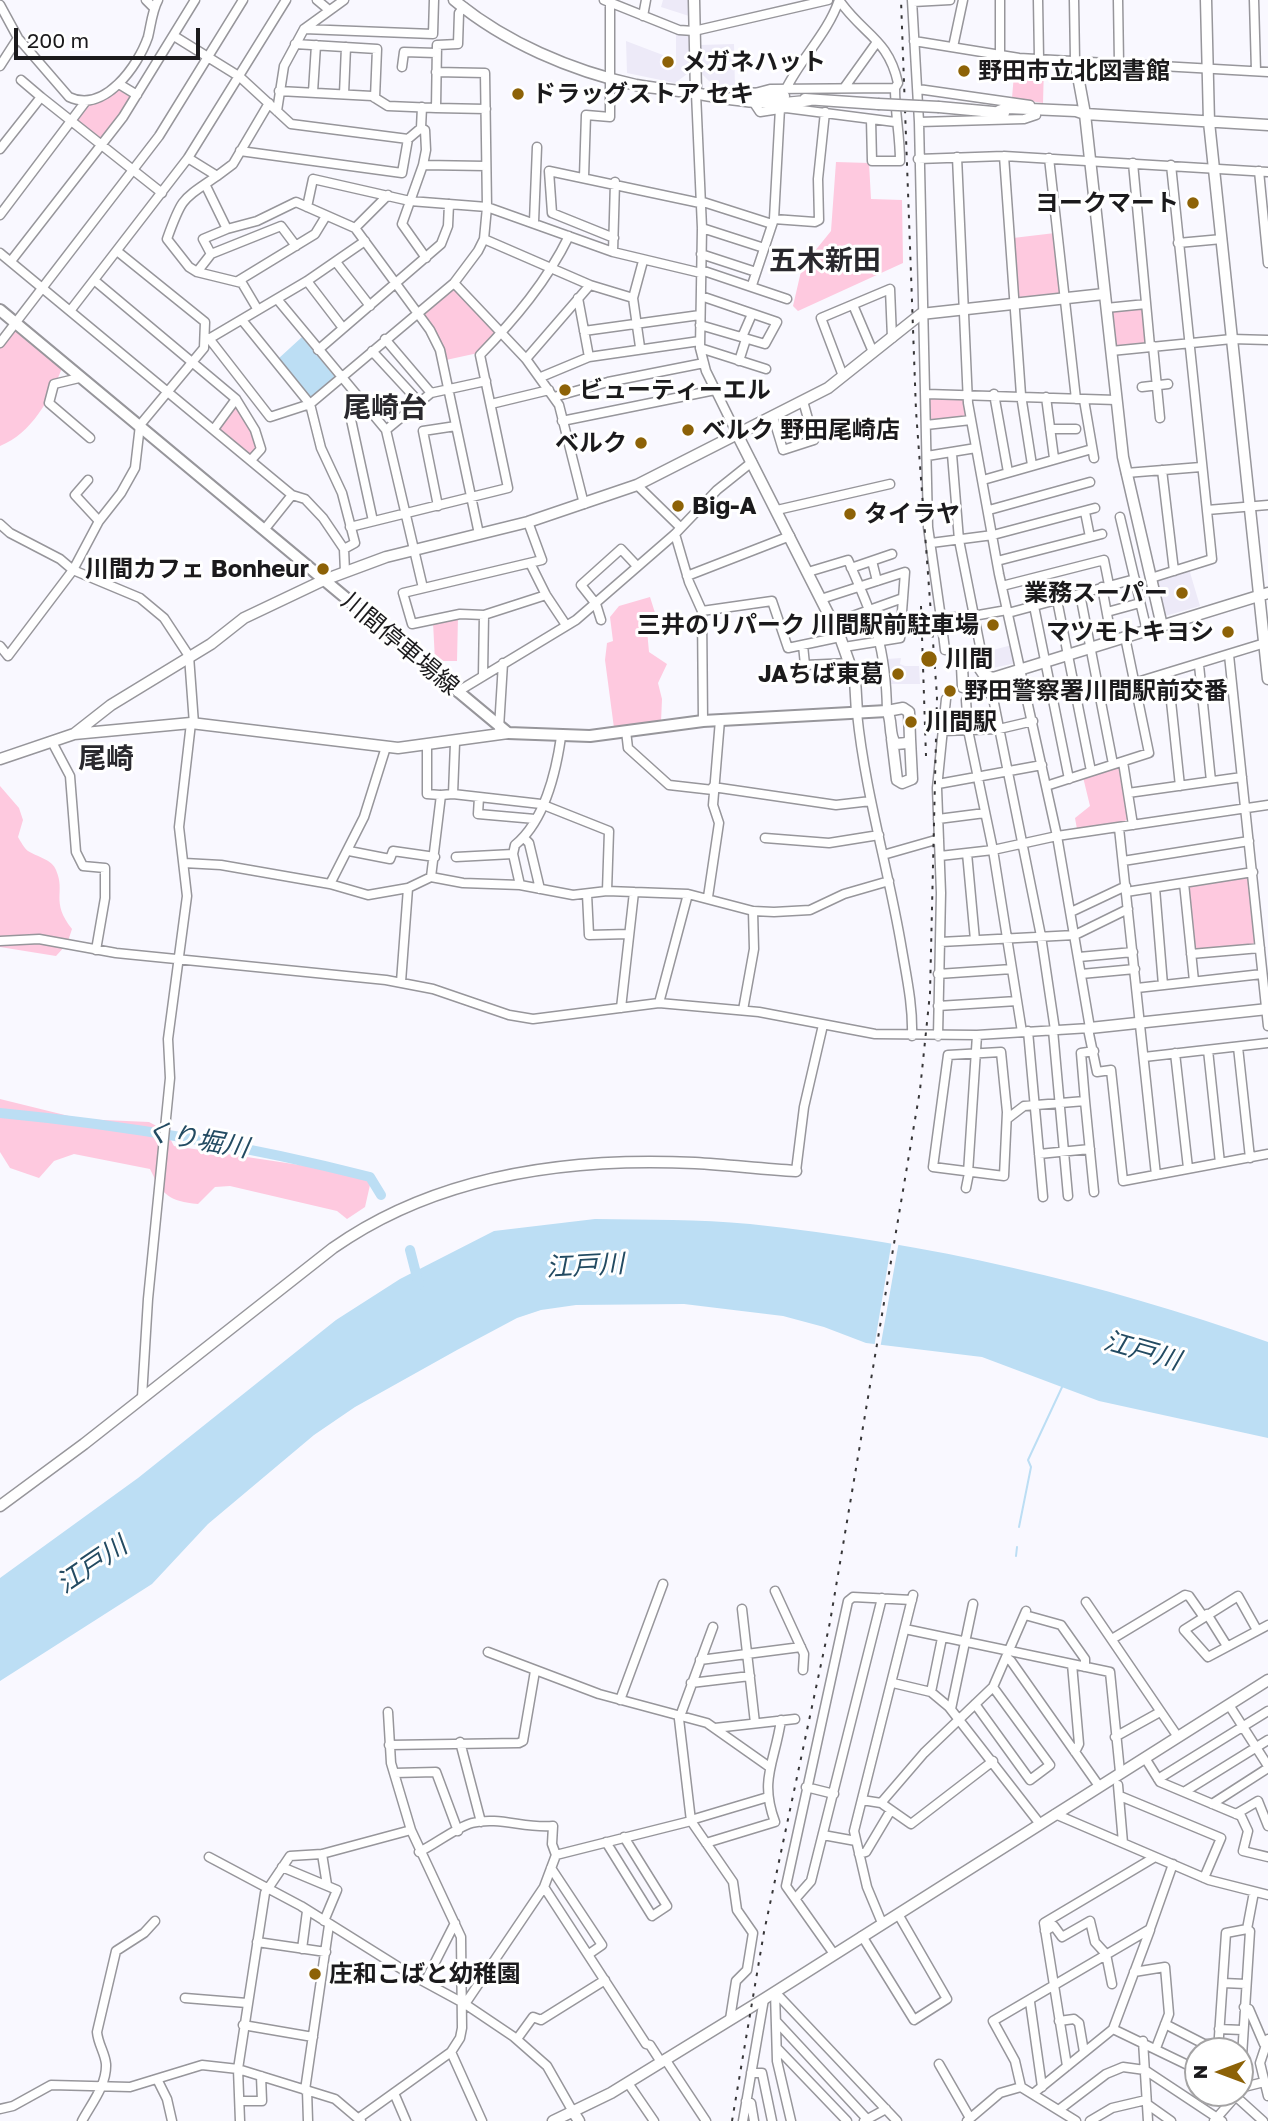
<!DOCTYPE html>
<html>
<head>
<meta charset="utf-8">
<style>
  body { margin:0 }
  #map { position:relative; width:1268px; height:2121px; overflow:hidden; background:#f9f8ff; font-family:"Golos Text",sans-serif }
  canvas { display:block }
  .north { position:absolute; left:1184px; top:2037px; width:70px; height:70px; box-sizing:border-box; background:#fff; border:2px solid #a4a3a4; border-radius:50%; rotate:270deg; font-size:19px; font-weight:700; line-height:28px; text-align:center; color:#1b1a1c }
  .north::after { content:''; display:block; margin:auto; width:24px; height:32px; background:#8d6207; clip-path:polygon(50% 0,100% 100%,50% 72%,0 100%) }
  .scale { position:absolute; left:14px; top:28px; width:186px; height:32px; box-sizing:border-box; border:4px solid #1b1a1c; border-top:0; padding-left:9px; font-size:21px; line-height:24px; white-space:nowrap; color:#1b1a1c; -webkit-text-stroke:5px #fff; paint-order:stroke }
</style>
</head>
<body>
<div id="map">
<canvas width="1268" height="2121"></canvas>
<div class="north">N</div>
<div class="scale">200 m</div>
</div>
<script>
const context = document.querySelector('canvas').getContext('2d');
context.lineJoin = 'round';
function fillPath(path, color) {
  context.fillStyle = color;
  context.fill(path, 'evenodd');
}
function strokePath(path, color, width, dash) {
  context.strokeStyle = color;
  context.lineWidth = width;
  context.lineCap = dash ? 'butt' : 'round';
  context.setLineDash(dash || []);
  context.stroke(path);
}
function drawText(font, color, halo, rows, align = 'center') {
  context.font = font + ' "Golos Text","Noto Sans JP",sans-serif';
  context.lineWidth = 6;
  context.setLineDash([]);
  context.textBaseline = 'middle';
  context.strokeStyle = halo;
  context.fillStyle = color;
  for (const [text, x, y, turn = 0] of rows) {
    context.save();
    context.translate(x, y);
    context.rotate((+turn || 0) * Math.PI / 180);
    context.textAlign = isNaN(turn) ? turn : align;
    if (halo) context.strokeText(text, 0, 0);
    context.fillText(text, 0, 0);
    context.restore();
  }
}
fillPath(new Path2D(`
  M663,0H689V16L661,7Z
  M676,31L689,36L691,71L675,83L627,73L626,41L676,60Z
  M734,44L735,88L714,86L701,73L700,45Z
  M1189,569L1200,606L1165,616L1156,583L1159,579Z
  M1012,645L1016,663L988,669L985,652Z
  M901,658L900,664L905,666H919L920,684H889L887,659Z`), '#edeaf8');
fillPath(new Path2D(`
  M1015,62L1044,66L1043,103L1012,98Z
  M117,89L132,98L102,141L75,120L88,103Z
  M836,162L869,163L871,199L902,200L903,263L798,311L793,306L802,267L831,231Z
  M1055,233L1060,296L1018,299L1013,238Z
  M454,286L498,332L478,353L446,360L433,327L423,313Z
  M1143,306L1147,343L1113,346L1109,310Z
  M14,326L62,368C50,399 32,433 0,446V345Z
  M964,395L968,419L928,423L929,396Z
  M236,403L242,410L259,448L250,458L216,429Z
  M650,597L656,616L646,619L649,652L667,664L658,683L662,699L661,722L614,728L605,660L607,643L613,641L610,617L619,606Z
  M458,617L457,661H435L433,622Z
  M1117,766L1121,769L1129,817L1124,822L1077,829L1075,818L1090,806L1083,777Z
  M0,786L19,808L23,820L18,837C21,842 24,848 28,851C37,857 52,859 56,870C66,893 50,901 72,929L67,944L56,956L0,947Z
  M1246,877L1249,879L1256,940L1253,944L1197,951L1193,948L1189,886Z
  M0,1099L81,1119L149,1122L166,1131L174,1146L366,1175L370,1185L365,1207L347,1219L337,1211L230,1186L215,1187L198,1204C169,1201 163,1196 150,1169L74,1154L54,1161L39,1178L10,1168L0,1152Z`), '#fec9df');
fillPath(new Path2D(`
  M302,337L335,377L310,399L278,359Z
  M595,1219C647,1220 699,1219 750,1224C927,1243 1100,1282 1268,1342V1438L1099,1401L982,1357L866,1343L824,1327L783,1316L684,1304L576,1305L541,1310L517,1318L457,1350L355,1407L314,1435L208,1524L152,1584L0,1681V1578L138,1478L336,1320L400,1279L494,1231Z`), '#bcdef4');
fillPath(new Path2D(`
  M892,1240L899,1241L880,1349L874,1348Z`), '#f9f8ff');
strokePath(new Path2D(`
  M1019,1527L1031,1467L1028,1460L1063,1385
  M1016,1556L1017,1547`), '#bcdef4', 2);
strokePath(new Path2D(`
  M0,1113C125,1125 248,1146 370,1177L381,1195
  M410,1250L419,1285`), '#bcdef4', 10);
const minor = new Path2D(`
  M146,0L154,8
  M317,0L329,10
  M604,0L679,30L694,31L828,0
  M839,0C863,35 888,38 898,83L895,88C895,114 900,135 900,161H872L871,119
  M912,0L919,122L928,527L941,618L973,616L1007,610
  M1038,0L1039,58
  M1074,0L1075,60
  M1118,0L1119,63
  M1254,0L1256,71
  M913,2L950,0
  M0,5L18,38L69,97C104,114 138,66 148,37C151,25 152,11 158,0
  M643,16L646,0
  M304,29L433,34L434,0
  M174,36L240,77L291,124L408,139
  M914,41L1019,58L1268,72
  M295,44L377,49L375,98
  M953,47L963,0
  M1000,54V0
  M0,66L18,38
  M402,67L404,52L436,53
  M21,80L41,97
  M119,84L137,95
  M844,88L877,42
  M786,89C801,58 828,33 839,0
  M918,89L1030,105
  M279,91L372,96L388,106L436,108L437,45L458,44L459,13L464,7
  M313,92L316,45
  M696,93L702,228L700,348L706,371L738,436
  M755,93L770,89L895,88
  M344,94L346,47
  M752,100L760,112L786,108L895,122
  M422,107L421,128L425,130L426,150L423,165L402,224L426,258
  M436,108L486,109
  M277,111L284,66L304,29L344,0
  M919,122L1024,119L1036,115
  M0,149L41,97L162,193
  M240,151L402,173L408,139L421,128
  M1004,156L1021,395L1032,465
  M188,158L217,176L233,164L269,103
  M1049,158L1076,399
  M918,159L1004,156L1268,172
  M1133,163L1150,346
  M423,165L486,166
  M1259,171L1268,263
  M217,176C182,200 182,197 167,239L189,267L197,272L242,283L258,310
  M584,177L586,115L610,117V2
  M205,184L227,229L257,221L296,202L355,228
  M388,195L355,228L430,330L440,350L479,534
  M700,201L772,224
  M307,207L313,179L410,201L487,207L613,252L701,273
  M0,215L86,101
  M774,219L815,222L819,220L818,179L825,112
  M534,222L537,147
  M702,228L764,248
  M614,238L552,213L549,171L700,203
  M484,239L590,285L633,298
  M1178,243L1222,239
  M613,252L615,182
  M0,253L292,495L305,499L323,518L344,549L345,572
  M211,254L203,239L227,229
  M701,254L756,272
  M11,261L123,117L195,0
  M336,262L370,306
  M701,270L787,299
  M197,272L211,254L281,226L296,246
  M94,280L236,399L255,430L261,449L251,460
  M238,281L315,234L326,216
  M307,281L343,328
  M454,283L526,359L559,405L584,504
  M752,285L774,219L780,108
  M578,298L589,357
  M277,299L386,430L423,588
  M853,305L873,352
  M1106,308L1146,304
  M70,311L188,158L286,0
  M242,320L310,404L321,448L342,493L355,543L344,549
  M700,325L765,344L777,322L701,296
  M584,331L700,315
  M742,337L752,314
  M385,339L431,393
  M207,340L307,281L365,241
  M211,341L270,417L310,404L454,283L478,251L484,239L487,207L485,73L436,72
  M0,343L159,136L243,0
  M1153,346L1160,418
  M640,347L633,298L643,261
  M700,348L766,369
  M318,350L441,244L448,226L449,204
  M372,351L420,403
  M1111,351L1232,339L1268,340
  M526,359L590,285
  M739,361L746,339
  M843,376L821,318L890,289L892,338
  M541,377L589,357L700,341
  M79,378L54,384L49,403L90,438
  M1142,387L1168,384
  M927,394L1116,400
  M994,394L1008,472
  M554,397L608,382L704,363
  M1046,397L1054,458
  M1084,400L1094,458
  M491,404L549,390
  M365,406L350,415L373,521
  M773,417L783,450L814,440L803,401
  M562,421L715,390
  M926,425L971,420
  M214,429L236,399
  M1050,429H1076
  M386,430L431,393L486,381
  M952,454L959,540L980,646L979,666
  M927,456L976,448
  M1162,470L1174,571
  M1126,473L1201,467
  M88,480L75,495L99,521
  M983,480L1092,449
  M637,485L679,526
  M438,506L423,431L456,426
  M777,510L890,484
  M989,510L1090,482
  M1207,510L1268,505
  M1085,512L1090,537
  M1120,517L1147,631
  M528,522L542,560L403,593L412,624L460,614L484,615L546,595
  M0,524L10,533L60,559L73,570L140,598L164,618L189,656L194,724
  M350,527L508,488L480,355C515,319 547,281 569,236
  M264,530L292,495
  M675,534L689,582L702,611L703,721
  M931,543L993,535L1095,508
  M872,561L877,581
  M997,561L1102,534
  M530,563L546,595L566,625
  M851,568L892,554
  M808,572L848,560C874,619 886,645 887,711
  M687,576L790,536
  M1151,578L1212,559L1171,165
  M1002,586L1104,560L1109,585
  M1102,587L1112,641
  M1080,594L1113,764
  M821,599L905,572L900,638L844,647
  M1057,600L1091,771
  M1034,606L1069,779
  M702,611L772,601L788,648L840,637
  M1107,612L1140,603
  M1008,613L1135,579
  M941,618L945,650
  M601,620L596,604L581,585L621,549L637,566
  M833,623L903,598
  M803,645L805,665L850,663
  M0,646L8,656L73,570L99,521L121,493L135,468L140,425L204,348L205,322L117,251
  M1229,655L1268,1026
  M1199,665L1211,781
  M1168,673L1180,786
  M483,675L484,615
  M1134,683L1268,642
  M984,686L993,698L1041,936L1055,1030
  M457,692L576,620L675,534L717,490L752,462
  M966,700L968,730L993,850L1022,1032
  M857,713C865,793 889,871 902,950C907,979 913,1007 912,1036
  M499,728L503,663
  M626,731L628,748L669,785L713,790
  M944,731L999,729L1033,721
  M52,742L70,776L76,852L83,866L105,868V898L96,950
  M427,746V794L440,795
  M1123,762L1133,825
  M938,784L1042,765
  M1046,786L1149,753L1125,637
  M713,787L836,805L871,801
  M1128,793L1242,777
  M453,794L455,743
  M479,797L478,814L535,819
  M938,819L985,813
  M1119,828L1156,1175
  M524,838L529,843L540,889
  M765,838L829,843L879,835
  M349,851L390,859L393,851L435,857
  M967,853L975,940
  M513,854L520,885
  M883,855L939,839
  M940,856L993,850L1057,836L1268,805
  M456,857L513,854L515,845C544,822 556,772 561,737
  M1123,861L1249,841
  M184,863L221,865L330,884L368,895L408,888L431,877L463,883L520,885L573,895L607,891L688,894L753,911L774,912L810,910L844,894L889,881
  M431,877L441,795L453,794L541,804L609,831L607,891
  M1184,883L1194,981
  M330,884L364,817L386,747
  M1155,888L1163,985
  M1126,892L1253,872
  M587,894L589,935L629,934
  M708,897L719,823L713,805L720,720
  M1071,912L1126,886
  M0,941L39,939L116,953L386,980L433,989L509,1015L533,1019L659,1003L759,1012L875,1034L977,1035L1090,1028L1057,836L999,574L968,403L957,157
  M940,942L1075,935L1128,909
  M1191,954L1260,948
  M1079,957L1133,952
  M938,974L1012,969
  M1081,974L1135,969
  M401,982L408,888
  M1137,988L1262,974
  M659,1003L688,894
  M938,1006L1017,1001
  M621,1008L634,892
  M743,1010L754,949L753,911
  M1088,1029L1097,1072L1111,1070L1123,1181L1268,1154
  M1053,1030L1068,1196
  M1028,1031L1043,1197
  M938,1036L941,893L937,788L946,699
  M1238,1047L1250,1158
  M1208,1050L1220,1163
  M1001,1052L1007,1112L1004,1176L933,1167L948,1055Z
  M1175,1053L1188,1168
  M1144,1057L1268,1043
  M1085,1101L1081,1053L1094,1051
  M1007,1119L1024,1106L1085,1101L1094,1192
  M1039,1154L1090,1149
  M796,1171L804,1107L823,1025
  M968,1173L977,1035
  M966,1188L969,1173
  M142,1397L148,1299L170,1078L168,1039L187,896L179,827L191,723
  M775,1591L804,1654L803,1670
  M1086,1602L1178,1737
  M742,1609L755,1723
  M1207,1614L1227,1646
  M1025,1615L1061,1625L1085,1659V1667
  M713,1627L679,1719L691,1821L733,1882L737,1910L753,1933L747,1970L736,1981L730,2019
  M905,1629L1110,1672L1120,1772
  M1257,1630L1238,1596L1184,1630L1208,1657L1268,1625
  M1112,1639L1185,1595L1189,1596L1203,1616
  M488,1652L599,1694L707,1723L768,1766
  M1007,1658L1011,1661L1099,1786
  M700,1660L801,1647
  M1072,1664L1079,1744L1075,1752
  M691,1683L750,1676
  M893,1683L931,1692L949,1707L1040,1824
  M931,1692L942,1638
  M620,1700L663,1584
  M975,1704L1030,1780L1050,1765L993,1687
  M1229,1705L1268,1766
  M951,1709L973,1604
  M715,1728L795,1719
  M1115,1737L1160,1712
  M460,1742L481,1822
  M389,1745L519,1743L523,1741L535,1671
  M1145,1758L1160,1782L1241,1816L1248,1831L1243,1851L1268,1857
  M394,1773L436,1772L458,1831
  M1158,1779L1268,1711
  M1118,1785L1123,1843
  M806,1787L834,1794
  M1184,1792L1268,1740
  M1120,1796L1221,1838L1204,1878
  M862,1800L881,1803L911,1824L993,1761
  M881,1803L924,1753L993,1687L1026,1611
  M1212,1804L1268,1768
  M1055,1814L1209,1880L1268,1895
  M1236,1814L1258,1801L1268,1826
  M691,1820L768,1797
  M823,1835L856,1841
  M606,1842L652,1916L667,1906L624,1837
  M706,1843L775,1822C759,1779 775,1762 781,1720
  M419,1852C436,1844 455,1828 472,1823C498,1816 526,1829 553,1826L552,1844L556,1855
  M322,1854L327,1885
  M859,1854L866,1852L891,1810
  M209,1857L301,1906L408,1973L465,2004L514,2037L547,2066L572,2110
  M282,1867L337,1890L324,1921
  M551,1868L602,1945L589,1954
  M544,1887L646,2044L650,2045L661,2062
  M796,1898L811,1881L882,1598
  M882,1923L867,1887L854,1831L913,1595
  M1045,1931L1054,1926L1062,1937L1090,1921L1095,1942L1106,1954L1112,1984
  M862,1936L914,2020L947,1999L898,1914
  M257,1942L326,1952
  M302,1949L307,1911
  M834,1954L786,1886L848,1601L853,1597L912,1600
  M1134,1972L1165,1967L1169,2014L1156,2048
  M425,1982L455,1923
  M1223,1983L1246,1984
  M775,1992L897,2121
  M775,1992L777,2061L791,2121
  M185,1998L247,2003
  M1030,2002L1042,2087
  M465,2004L544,1887L556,1855L691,1821
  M1244,2007L1249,2009L1264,2044
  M776,2021L867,2119
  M1059,2021L1074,2019L1079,2023L1084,2052
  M1165,2024L1204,2044H1218
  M243,2025L313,2037
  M1113,2029L1198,2070
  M1219,2029L1242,2030
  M517,2039L533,2017L541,2020L605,1980
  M1268,2039L1260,2063L1268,2096
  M1143,2041L1148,2121
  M777,2048L847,2121
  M1218,2051L1226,1933L1247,1929
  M451,2052L482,2121
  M665,2059L706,2121
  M939,2064L970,2118
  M1067,2066L1044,1923L1155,1857
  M751,2073H762L772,2121
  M157,2079L167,2099L172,2121
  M628,2083L654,2121
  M1021,2087L1015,2061L993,2021L1150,1929L1173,1864
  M1240,2088L1250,1931L1247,1929L1254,1892
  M1240,2088L1264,2082
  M305,2090L329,1925
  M307,2090L308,2121
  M394,2093L406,2121
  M1034,2093L1113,2029L1150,1930
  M1232,2093L1263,2121
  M240,2101H262L261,2076
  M746,2101L751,2103L754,2121
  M1147,2104L1171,2121
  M0,2109L13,2106L51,2085L130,2087L202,2065L238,2069L335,2099L361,2121
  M1060,2109L1106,2074L1123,2067L1145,2070L1222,2121
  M359,2118L451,2052L460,2038L462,2028L461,1937L411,1830L391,1763L388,1712
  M82,2121C91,2104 107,2085 106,2064C105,2053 98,2044 97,2032L116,1951L144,1933L155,1921
  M240,2121L238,2069L265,1893L290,1856L322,1854L411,1830
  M743,2121L764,1999
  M864,2121L886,2109
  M967,2121L1000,2093L1021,2087L1076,2121
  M1090,2121L1112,2108L1146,2100
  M1214,2121L1235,2097`);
const tertiary = new Path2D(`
  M454,0C504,42 572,71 636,85C657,89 678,90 699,94C734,100 775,107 810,100
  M694,0L696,93
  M1206,0L1209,122L1268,679
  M1075,60L1085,114L1123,457L1162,626
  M746,93L784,96
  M805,99L878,104
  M939,107L1004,113
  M999,111L1007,108L1076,111L1085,114L1268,125
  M738,436L840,637L855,679L857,713
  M993,678L984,675L976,663L967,662L962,666L963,687L977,689L993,678L1268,593
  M903,708L909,712L910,739L907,743L896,744C888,736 893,721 887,711Z
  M74,734L191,723L398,748L508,733
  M892,739L897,780L902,783L912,779L910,739
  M0,759L74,734L111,705L211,644L244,618L324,580L386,557L528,522L637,485L828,388L921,314L1104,294
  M1090,1028L1268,1009
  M0,1506L84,1444L333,1248C438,1174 570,1157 695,1163C729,1165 762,1169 796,1171
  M572,2110L579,2121
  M553,2121L611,2093L764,1999L1268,1680`);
const secondary = new Path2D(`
  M0,310L508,733L590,736L703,721L887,711`);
strokePath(minor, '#97969b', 11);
strokePath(tertiary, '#97969b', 13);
strokePath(secondary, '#97969b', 14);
strokePath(minor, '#fff', 8);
strokePath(tertiary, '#fff', 10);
strokePath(secondary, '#fff', 10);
strokePath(new Path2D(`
  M921,606L926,756
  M732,2121L764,1932L830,1622L920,1090L930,993L937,696L916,411L901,0`), '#373638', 2, [3.5, 7]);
const tertiaryBridge = new Path2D(`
  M878,104L939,107`);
strokePath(tertiaryBridge, '#97969b', 13, []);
strokePath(tertiaryBridge, '#fff', 10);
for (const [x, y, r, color] of [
  [668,62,7,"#8d6207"],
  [964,71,7,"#8d6207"],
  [518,94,7,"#8d6207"],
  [1193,203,7,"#8d6207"],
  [565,390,7,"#8d6207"],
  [688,430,7,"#8d6207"],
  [641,443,7,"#8d6207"],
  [678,506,7,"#8d6207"],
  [850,514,7,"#8d6207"],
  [323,569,7,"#8d6207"],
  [1182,593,7,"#8d6207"],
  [993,625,7,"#8d6207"],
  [1228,632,7,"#8d6207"],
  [929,659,9,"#8d6207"],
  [898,674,7,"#8d6207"],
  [950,691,7,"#8d6207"],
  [911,722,7,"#8d6207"],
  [315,1974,7,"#8d6207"]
]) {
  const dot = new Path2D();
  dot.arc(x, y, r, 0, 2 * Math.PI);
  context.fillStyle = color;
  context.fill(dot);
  strokePath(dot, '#fff', 2.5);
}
drawText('bold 24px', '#1b1a1c', '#fff', [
  ["メガネハット",682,62],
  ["野田市立北図書館",978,71],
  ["ドラッグストア セキ",532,94],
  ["ヨークマート",1179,203,"right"],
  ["ビューティーエル",579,390],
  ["ベルク 野田尾崎店",702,430],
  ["ベルク",627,443,"right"],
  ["Big-A",692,506],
  ["タイラヤ",864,514],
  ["川間カフェ Bonheur",309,569,"right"],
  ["業務スーパー",1168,593,"right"],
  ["三井のリパーク 川間駅前駐車場",979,625,"right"],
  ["マツモトキヨシ",1214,632,"right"],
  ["川間",945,659],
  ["JAちば東葛",884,674,"right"],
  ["野田警察署川間駅前交番",964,691],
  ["川間駅",925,722],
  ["庄和こばと幼稚園",329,1974]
], 'left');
drawText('24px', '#1b1a1c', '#fff', [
  ["川間停車場線",400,644,40]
]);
drawText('italic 26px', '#234b62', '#fff', [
  ["くり堀川",197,1140,10],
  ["江戸川",585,1266,-3],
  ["江戸川",1142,1351,16],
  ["江戸川",92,1565,-34]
]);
drawText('bold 28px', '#2a292e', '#fff', [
  ["五木新田",825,261],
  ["尾崎台",385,408],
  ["尾崎",106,759]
]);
</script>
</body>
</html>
